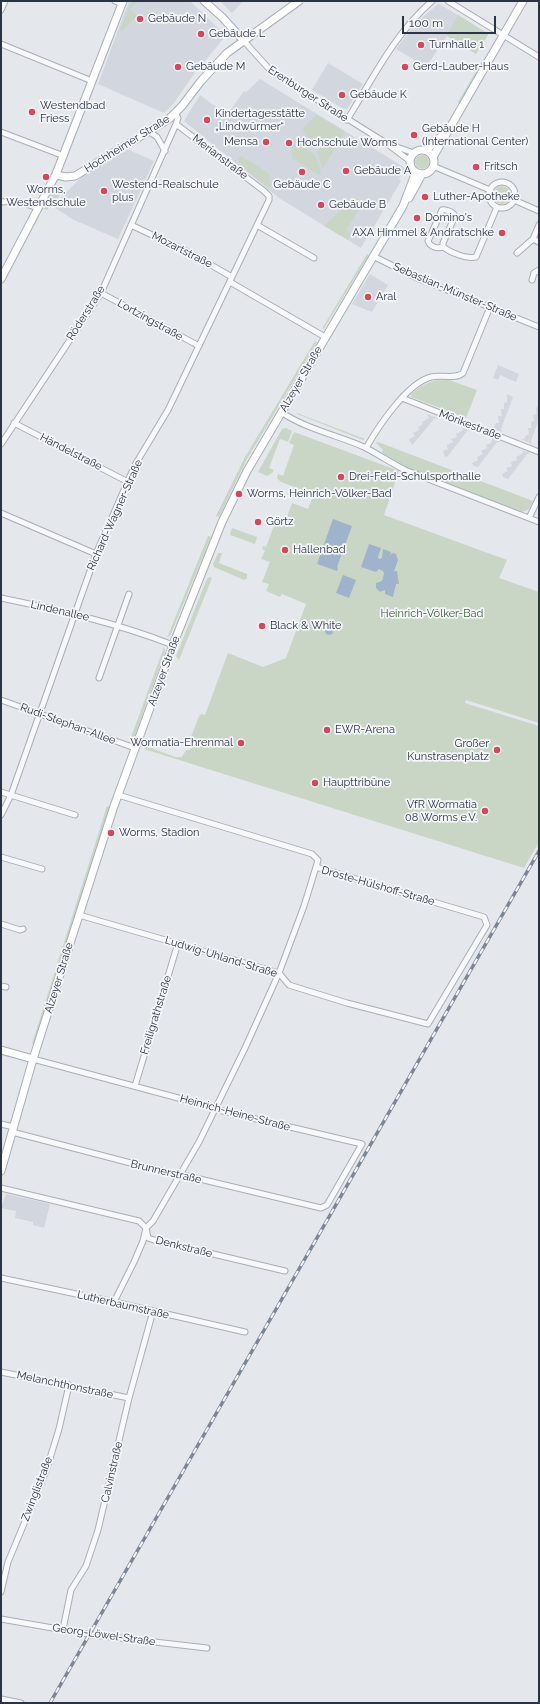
<!DOCTYPE html>
<html>
<head>
<meta charset="utf-8">
<style>
  body { margin:0 }
  #map { position:relative; width:540px; height:1704px; overflow:hidden; background:#e4e7ec; font-family:Raleway,sans-serif }
  canvas { display:block }
  .frame { position:absolute; inset:0; border:2px solid #2b3445; pointer-events:none }
  .scale { position:absolute; left:402px; top:16px; width:94px; height:18px; box-sizing:border-box; border:2px solid #2b3445; border-top:0; padding-left:5px; font-size:12px; line-height:14px; white-space:nowrap; color:#2b3445; -webkit-text-stroke:3px #f4f6f9; paint-order:stroke }
</style>
</head>
<body>
<div id="map">
<canvas width="540" height="1704"></canvas>
<div class="frame"></div>
<div class="scale">100 m</div>
</div>
<script>
const context = document.querySelector('canvas').getContext('2d');
context.lineJoin = 'round';
function fillPath(path, color) {
  context.fillStyle = color;
  context.fill(path, 'evenodd');
}
function strokePath(path, color, width, dash) {
  context.strokeStyle = color;
  context.lineWidth = width;
  context.lineCap = dash ? 'butt' : 'round';
  context.setLineDash(dash || []);
  context.stroke(path);
}
function drawText(font, color, halo, rows, align = 'center') {
  context.font = font + ' Raleway,sans-serif';
  context.lineWidth = 3.5;
  context.setLineDash([]);
  context.textBaseline = 'middle';
  context.strokeStyle = halo;
  context.fillStyle = color;
  for (const [text, x, y, turn = 0] of rows) {
    context.save();
    context.translate(x, y);
    context.rotate((+turn || 0) * Math.PI / 180);
    context.textAlign = isNaN(turn) ? turn : align;
    if (halo) context.strokeText(text, 0, 0);
    context.fillText(text, 0, 0);
    context.restore();
  }
}
fillPath(new Path2D(`
  M129,1H190L225,35L224,38L194,74L174,103L164,113L98,84Z
  M220,1H243L232,13Z
  M438,4L443,6L487,33L488,35L476,54L447,36L426,67L396,49L414,25Z
  M328,63L363,84L347,109L342,108L312,90Z
  M260,79L407,169L406,172L403,171L399,178L401,181L361,248L279,198L184,121L200,95L227,115L244,91L246,92Z
  M127,149L154,161L118,239L72,219L52,206L84,175Z
  M370,274L388,285L372,312L352,304Z
  M498,365L519,374L516,382L500,375L498,380L493,378Z
  M507,394L513,397L501,429L502,432L491,428L494,427L496,423H499L498,416H502L501,409H504V403L507,402Z
  M537,406L539,407V419L531,441L532,444L521,439H524L526,435H529L528,428H531V422L534,421L533,415L537,414L536,409Z
  M427,414L437,418L434,419L414,443L412,445L409,439L415,436L413,433L419,430L418,427L423,424L422,422L429,418Z
  M461,427L470,430L467,431L448,456L445,457L443,451L448,449L447,445L453,442L451,439L457,437L456,434L462,431L463,428Z
  M492,438L501,442H497L478,467L474,466L472,463L478,460L477,457L483,454L481,451L487,448L486,445L491,443Z
  M521,450L530,453L527,454L508,479L503,477L502,474L508,471L506,468L512,466L511,462L517,460L516,457L522,454L523,451Z
  M6,1194L50,1204L44,1228L33,1225V1222L15,1218L16,1211L1,1208Z`), '#d2d6de');
fillPath(new Path2D(`
  M132,1H138L130,9L137,16L122,31L120,30Z
  M458,15L487,33L488,35L476,54L447,36Z
  M485,56L479,71L460,103L458,102Z
  M317,115L345,132L338,143L320,145L305,135L303,128Z
  M299,145L314,154L321,171L319,175L292,158V147Z
  M321,147H336L323,168L317,153Z
  M415 162a7 7 0 1 1 14 0a7 7 0 1 1-14 0Z
  M241,156L267,172L270,176L269,182L271,185L270,188L239,165L238,159Z
  M493 195a9 9 0 1 1 18 0a9 9 0 1 1-18 0Z
  M53,189L60,195L47,210L42,208Z
  M354,197L369,206L368,208L362,205L346,230L350,233L348,240L324,226Z
  M367,254L369,255L323,330V327Z
  M315,341L317,342L247,459L219,517L216,516L245,457Z
  M440,380H449L477,390L466,418L411,397V394C420,386 429,381 440,380Z
  M297,413L365,439L363,440L297,414Z
  M286,428L292,431L288,442L280,439L269,468L274,470L272,473L267,476L258,472L282,429Z
  M294,432L399,471L384,515L507,560L499,578L539,592V723L466,700L465,703L539,726V842L524,868L144,749L146,747H149L175,757H182L186,750H190L191,745L189,742L199,716L201,714L205,715L228,653L263,667L286,658L306,604L282,594L280,597L266,591L269,584L262,582L270,562L261,559L265,551L262,549L263,546L266,547L276,520L285,523L292,503L308,509L314,494L281,482L277,478L278,474L283,476L294,445L289,443Z
  M378,442L533,501L529,509L522,512L406,468L387,458L382,452L383,450L376,443Z
  M232,528L257,537L255,544L230,535Z
  M208,536L211,537L171,634L167,638Z
  M218,553H222L219,563L247,574V578L244,580L214,567L213,564Z
  M209,577L212,578L179,660L176,656L207,579Z
  M164,647L165,652L134,738L130,740Z
  M107,806L110,807L34,1044H32Z`), '#c9d6c5');
fillPath(new Path2D(`
  M333,519L352,526L337,567L338,568L337,571L317,564Z
  M369,544L381,548L378,557L379,559L382,558L383,549L391,552L390,556L392,553L396,554L398,560L394,571H397L399,584H396L393,597L385,594V590L380,592L376,588V583L382,581L384,574L383,571L379,569L376,572L361,567Z
  M343,575L356,580L349,598L336,593Z
  M330,622L334,623L338,629L332,630L333,633L330,635L326,634L323,626Z`), '#9fb4cc');
const street = new Path2D(`
  M115,1L122,4
  M448,1L539,57
  M1,10L5,1
  M243,40L271,71L386,143L410,161
  M1,44L92,81
  M347,120C373,78 395,33 432,1
  M148,131L157,137L165,151
  M1,132L64,156
  M391,145L414,153
  M433,166L490,190
  M489 195a13 13 0 1 1 26 0a13 13 0 1 1-26 0Z
  M514,200L539,211
  M1,202L17,201L38,208
  M131,225L190,253L232,277
  M257,225L314,258
  M539,225L533,239L539,242
  M443,247C437,249 430,247 428,241L442,210C446,209 453,212 455,216L443,243V247C451,253 466,259 476,257L497,207
  M517,253L533,239
  M373,256L417,278L539,327
  M532,280L534,273L539,270
  M230,282L325,337
  M101,293L199,346
  M402,398L539,452
  M281,412C306,429 337,435 364,447C378,454 391,463 405,470L539,522
  M14,423L128,482
  M1,444L101,293L176,124L178,118L175,113
  M366,448C378,427 407,383 431,377C441,374 455,380 463,373L490,307
  M1,513L96,554
  M529,518L539,497
  M1,598C59,610 117,623 173,645
  M99,678L129,594
  M1,700L135,748
  M1,792L75,815
  M1,815L11,795L96,554L135,465L168,410L269,200V196L264,191L176,124
  M1,857L42,869
  M79,915L279,973L289,985L347,1003L428,1024L487,925L484,917L316,867L318,860L312,854L118,795
  M1,924L20,930L23,929
  M1,986L6,987
  M135,1086L178,943
  M1,1124L14,1127
  M12,1132L169,1173L179,1174L321,1208L327,1205L362,1144L214,1109L208,1106L33,1059
  M1,1188L139,1221L146,1228L148,1238L154,1240L285,1271
  M1,1278L114,1302L245,1332
  M114,1302L134,1262L143,1241L146,1228L153,1221L199,1142L245,1048L279,973L304,906L316,867
  M1,1372L129,1398
  M1,1592L8,1562L46,1471L59,1429L69,1385
  M1,1619L93,1635L207,1648
  M63,1629L71,1590L86,1566L98,1530L129,1398L153,1311
  M1,1699L21,1703`);
const secondary = new Path2D(`
  M204,1L222,17L243,40
  M426,150L442,136
  M410 162a12 12 0 1 1 24 0a12 12 0 1 1-24 0Z
  M433,157L523,1
  M56,175L66,177L75,176L169,119L182,106L201,81L227,53L299,1
  M409,198L422,174
  M1,279L56,174L123,1
  M1,1050L33,1059
  M1,1171L33,1059L114,806L173,645L222,522L247,471L403,206L414,177V171`);
strokePath(street, '#a9aeb7', 7);
strokePath(secondary, '#a9aeb7', 9);
strokePath(street, '#f7f8fa', 5);
strokePath(secondary, '#fff', 7);
const rail = new Path2D(`
  M50,1703L539,851`);
strokePath(rail, '#7d8696', 3.5);
strokePath(rail, '#f4f6f9', 2, [6]);
for (const [x, y, r, color] of [
  [140,19,4,"#d1495b"],
  [201,34,4,"#d1495b"],
  [421,45,4,"#d1495b"],
  [178,67,4,"#d1495b"],
  [405,67,4,"#d1495b"],
  [342,95,4,"#d1495b"],
  [32,112,4,"#d1495b"],
  [207,120,4,"#d1495b"],
  [414,135,4,"#d1495b"],
  [266,142,4,"#d1495b"],
  [289,143,4,"#d1495b"],
  [476,167,4,"#d1495b"],
  [346,171,4,"#d1495b"],
  [302,172,4,"#d1495b"],
  [46,177,4,"#d1495b"],
  [104,191,4,"#d1495b"],
  [425,197,4,"#d1495b"],
  [321,205,4,"#d1495b"],
  [417,218,4,"#d1495b"],
  [502,233,4,"#d1495b"],
  [368,297,4,"#d1495b"],
  [341,477,4,"#d1495b"],
  [239,494,4,"#d1495b"],
  [258,522,4,"#d1495b"],
  [285,550,4,"#d1495b"],
  [262,626,4,"#d1495b"],
  [327,730,4,"#d1495b"],
  [241,743,4,"#d1495b"],
  [497,750,4,"#d1495b"],
  [315,783,4,"#d1495b"],
  [485,811,4,"#d1495b"],
  [111,833,4,"#d1495b"]
]) {
  const dot = new Path2D();
  dot.arc(x, y, r, 0, 2 * Math.PI);
  context.fillStyle = color;
  context.fill(dot);
  strokePath(dot, '#f4f6f9', 1.5);
}
drawText('11px', '#2b3445', '#f4f6f9', [
  ["Gebäude N",148,19],
  ["Gebäude L",209,34],
  ["Turnhalle 1",429,45],
  ["Gebäude M",186,67],
  ["Gerd-Lauber-Haus",413,67],
  ["Gebäude K",350,95],
  ["Westendbad",40,106],
  ["Friess",40,119],
  ["Kindertagesstätte",215,114],
  ["„Lindwürmer“",215,127],
  ["Gebäude H",422,129],
  ["(International Center)",422,142],
  ["Mensa",258,142,"right"],
  ["Hochschule Worms",297,143],
  ["Fritsch",484,167],
  ["Gebäude A",354,171],
  ["Westend-Realschule",112,185],
  ["plus",112,198],
  ["Gebäude C",302,185,"center"],
  ["Worms,",46,190,"center"],
  ["Westendschule",46,203,"center"],
  ["Luther-Apotheke",433,197],
  ["Gebäude B",329,205],
  ["Domino's",425,218],
  ["AXA Himmel & Andratschke",494,233,"right"],
  ["Aral",376,297],
  ["Drei-Feld-Schulsporthalle",349,477],
  ["Worms, Heinrich-Völker-Bad",247,494],
  ["Görtz",266,522],
  ["Hallenbad",293,550],
  ["Black & White",270,626],
  ["EWR-Arena",335,730],
  ["Wormatia-Ehrenmal",233,743,"right"],
  ["Großer",489,744,"right"],
  ["Kunstrasenplatz",489,757,"right"],
  ["Haupttribüne",323,783],
  ["VfR Wormatia",477,805,"right"],
  ["08 Worms e.V.",477,818,"right"],
  ["Worms, Stadion",119,833]
], 'left');
drawText('11px', '#2b3445', '#f4f6f9', [
  ["Erenburger Straße",308,94,33],
  ["Hochheimer Straße",127,144,-32],
  ["Merianstraße",220,157,37],
  ["Mozartstraße",182,250,27],
  ["Sebastian-Münster-Straße",455,292,23],
  ["Röderstraße",86,313,-58],
  ["Lortzingstraße",150,320,29],
  ["Alzeyer Straße",301,379,-60],
  ["Mörikestraße",470,425,21],
  ["Händelstraße",71,452,27],
  ["Richard-Wagner-Straße",115,515,-66],
  ["Lindenallee",60,611,13],
  ["Alzeyer Straße",164,671,-70],
  ["Rudi-Stephan-Allee",68,724,20],
  ["Droste-Hülshoff-Straße",378,886,16],
  ["Ludwig-Uhland-Straße",221,957,17],
  ["Alzeyer Straße",59,978,-73],
  ["Freiligrathstraße",156,1015,-73],
  ["Heinrich-Heine-Straße",235,1113,15],
  ["Brunnerstraße",166,1172,13],
  ["Denkstraße",184,1247,14],
  ["Lutherbaumstraße",123,1305,13],
  ["Melanchthonstraße",65,1385,12],
  ["Calvinstraße",112,1472,-77],
  ["Zwinglistraße",37,1489,-69],
  ["Georg-Löwel-Straße",104,1635,8]
]);
drawText('11px', '#3f6138', '#f4f6f9', [
  ["Heinrich-Völker-Bad",432,614]
]);
</script>
</body>
</html>
